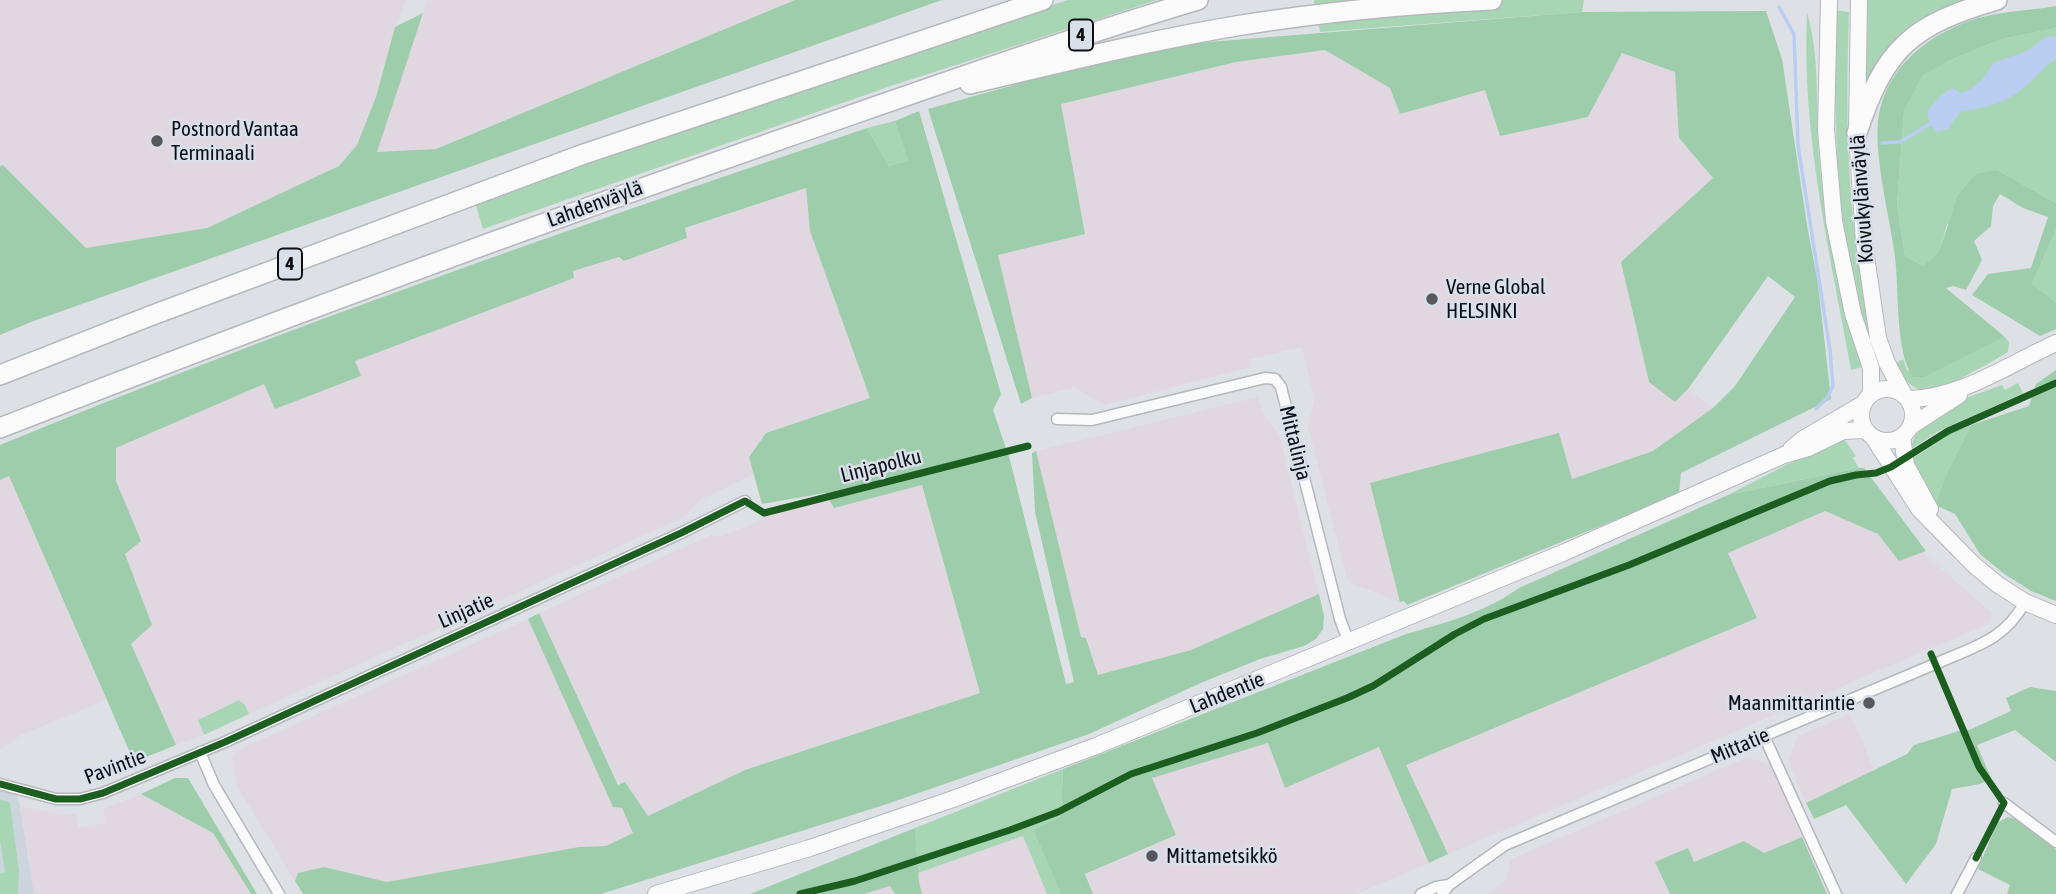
<!DOCTYPE html>
<html>
<head>
<meta charset="utf-8">
<style>
  body { margin:0 }
  canvas { display:block; background:#dde1e6 }
</style>
</head>
<body>
<canvas width="2056" height="894"></canvas>
<script>
const context = document.querySelector('canvas').getContext('2d');
context.lineJoin = 'round';
function fillPath(path, color) {
  context.fillStyle = color;
  context.fill(path, 'evenodd');
}
function strokePath(path, color, width, dash) {
  context.strokeStyle = color;
  context.lineWidth = width;
  context.lineCap = dash ? 'butt' : 'round';
  context.setLineDash(dash || []);
  context.stroke(path);
}
function drawText(font, color, halo, rows, align = 'center') {
  context.font = font + ' "Asap Condensed",sans-serif';
  context.lineWidth = 5;
  context.setLineDash([]);
  context.textBaseline = 'middle';
  context.strokeStyle = halo;
  context.fillStyle = color;
  for (const [text, x, y, turn = 0] of rows) {
    context.save();
    context.translate(x, y);
    context.rotate((+turn || 0) * Math.PI / 180);
    context.textAlign = isNaN(turn) ? turn : align;
    if (halo) context.strokeText(text, 0, 0);
    context.fillText(text, 0, 0);
    context.restore();
  }
}
fillPath(new Path2D(`
  M0,784L14,788L20,806L34,894H0Z`), '#ccd4de');
fillPath(new Path2D(`
  M0,0H406L395,27L376,97L357,145L339,166L207,228L86,248L3,165L0,166Z
  M428,0H795L436,149L376,152Z
  M1325,50L1391,88L1400,114L1485,89L1500,136L1588,117L1622,53L1675,72L1679,138L1713,178L1675,402L1688,389L1713,408L1653,451L1572,479L1558,434L1371,483L1400,602L1348,582L1308,427L1314,399L1302,347L1250,359L1251,367L1104,405L1075,387L1032,398L998,255L1085,234L1060,104L1236,62Z
  M806,188L810,231L870,398L766,433L749,456L754,474L702,499L684,517L249,714L245,705L239,700L198,720L204,735L176,745L130,644L152,625L125,554L116,481V448L264,384L275,409L361,376L354,361L574,277L573,271L619,257L624,261L686,238L685,229Z
  M1258,397L1264,415L1279,434L1319,594L1191,650L1097,676L1087,638L1081,637L1036,451Z
  M9,476L106,700L21,735L0,750V480Z
  M922,485L980,694L745,770L648,816L626,783L619,785L539,613L711,535L722,536L758,522L765,514L829,500L834,508Z
  M1825,511L1923,553L1992,613L1988,624L1448,854L1406,765L1756,618L1728,553Z
  M528,619L613,806L622,808L633,833L606,846L579,847L387,882L324,867L298,873L295,881L238,788L233,765V756L236,751Z
  M1850,714L1874,769L1806,803L1788,759L1798,736Z
  M1268,743L1285,788L1379,746L1429,863L1357,894H1093L1085,875L1176,835L1151,778Z
  M1748,757L1770,765L1802,837L1764,853L1744,841L1694,862L1655,863L1670,894H1487L1506,880L1511,859Z
  M141,794L213,833L251,894H34L20,806L65,815L76,814L79,828L106,823L103,809Z
  M1023,836L1047,894H859Z`), '#e1d7e0');
fillPath(new Path2D(`
  M1068,0H1157L891,86L483,229L475,202L792,91Z
  M1314,0H1584L1582,12L1320,32Z
  M1868,0H1968L1874,71L1866,82Z
  M1835,10L1849,12C1845,126 1846,246 1880,356L1874,359C1835,246 1834,128 1835,10Z
  M1807,13C1821,60 1815,108 1819,157C1825,229 1847,298 1866,366L1851,370C1830,253 1801,133 1807,13Z
  M2056,28V203L1997,170L1947,225L1939,253L1923,266L1905,256L1897,205L1904,111L1922,75L1948,61L2002,39Z
  M895,121L908,161L889,166L867,128Z
  M2056,230V302L2032,284Z
  M2005,337L2009,342L2008,352C1995,360 1982,367 1969,374C1938,392 1915,403 1895,364L1903,359L1907,370L1925,377Z
  M2018,383L2023,393L1937,432L1910,450L1915,435L1935,419L1966,398L2002,385L2005,390Z
  M1971,425L1948,471L1935,505L1914,470L1912,459L1951,433Z
  M1842,436L1856,456L1853,458L1859,468L1728,495Z
  M239,700L245,705L249,714L204,735L198,720Z
  M1063,769L1061,816L1033,830L1061,894H1047L1023,836L918,873L915,828Z
  M0,799L10,803L19,871L18,894H0V873L5,872L0,841Z`), '#a8d6b4');
fillPath(new Path2D(`
  M795,0H942L31,322L0,335V166L3,165L86,248L207,228L339,166L357,145L376,97L395,27L423,13L377,152L436,149Z
  M2056,6V28L2002,39L1948,61L1922,76L1904,111L1897,205L1905,256L1923,266L1939,252L1958,195L1976,174L1997,170L2056,203V230L2032,284L2056,302V329L2040,336L1972,295L1988,274L2031,268L2048,217L2023,208L2000,194L1993,206L1991,226L1974,241L1982,260L1966,290L1953,286L1946,288L2005,337L1925,377H1913C1895,353 1899,288 1895,257C1890,217 1872,151 1879,114C1888,66 1928,35 1972,20C1998,11 2029,11 2056,6Z
  M1766,11L1782,59L1807,225L1818,284L1831,399L1681,473L1679,494L1407,605L1404,601L1400,602L1370,483L1559,433L1572,479L1653,451L1713,408L1735,386L1795,297L1768,276L1688,389L1675,402L1649,382L1621,262L1713,178L1679,138L1675,72L1622,53L1588,117L1500,136L1485,90L1400,114L1390,88L1325,50L1236,62L1061,104L1085,234L998,255L1032,398L1021,404L928,109L1096,62L1196,43L1582,12Z
  M919,111L1001,394L993,410L1010,460L1066,684L1074,682L1035,512L1032,453L1036,451L1081,637L1086,638L1098,675L1191,650L1319,594L1324,616L1323,629L1316,639L1304,646L1260,659L1203,682L1089,734L881,806L601,894H303L295,881L298,873L324,867L387,882L579,847L606,846L633,833L622,808L613,807L528,619L539,613L618,785L625,782L648,816L745,770L980,693L922,485L834,508L825,493L762,504L749,457L766,433L870,398L810,231L806,188L685,228L687,238L624,261L619,257L573,271L574,278L355,361L361,376L275,409L264,384L116,448V481L141,541L125,554L152,625L131,644L176,745L134,762L9,476L0,480V445C284,328 577,226 867,128L889,166L908,161L895,121Z
  M2056,370V601L2031,591L2003,573L1980,554L1955,514L1935,505L1948,471L1971,425L2029,406L2036,384Z
  M1859,468H1864L1926,551L1899,561L1878,534L1825,511L1728,553L1757,618L1406,765L1448,854L1429,863L1379,747L1285,788L1268,743L1152,778L1176,835L1085,874L1093,894H1061L1033,830L1061,816L1063,769L1406,634C1445,623 1486,612 1519,588L1728,495Z
  M2030,687L2056,691V762L2015,730L1977,745L1991,778L1980,784L1952,789L1936,844L1906,884L1846,805L1814,819L1806,803L1907,754L1914,745L1959,731L1969,730L2011,711L2006,698Z
  M175,778H188L257,894H251L213,833L141,794Z
  M2008,817L2022,821L2056,850V894H2007L2010,885L1978,869L1997,823Z
  M915,828L919,882L922,894H895L890,886L864,894H750Z
  M1802,837L1827,894H1670L1655,862L1688,848L1694,862L1744,841L1764,853Z`), '#9ecdab');
fillPath(new Path2D(`
  M2056,36V59C2045,66 2037,76 2027,85C2009,102 1985,109 1961,111L1948,129L1937,132L1930,124L1927,112L1939,97L1952,88L1961,93C1976,88 1986,77 1993,63L2027,51L2046,37Z`), '#b9cdf0');
strokePath(new Path2D(`
  M1779,7L1794,34L1798,145L1830,350L1833,386L1827,398L1816,409
  M1882,143L1900,142L1930,124`), '#b9cdf0', 3.5);
const street = new Path2D(`
  M1057,419L1092,420L1265,378L1275,379L1281,387L1340,619L1349,643
  M1764,736L1836,894
  M200,752L214,785L279,894
  M0,784L56,799H80L103,793L225,742L681,533L745,501
  M2004,803L2056,842
  M1421,894L1436,887L1449,885
  M1442,894L1449,885L1505,845L1935,664C1973,647 2004,641 2025,602
  M1957,894L1976,858`);
const secondary = new Path2D(`
  M1829,0L1826,130L1834,221L1853,314L1871,368V394
  M1859,0L1857,133L1864,242L1878,338L1887,363L1903,393
  M1861 415a26 26 0 1 1 52 0a26 26 0 1 1-52 0Z
  M1909,399C1961,398 2009,364 2056,343
  M1911,426L1959,395
  M1873,437L1919,509L1974,565L1997,584L2025,602L2056,615
  M1902,437L1906,465L1930,509
  M1791,449L1803,439L1863,404
  M656,894L810,848L953,799L1096,746L1565,552L1784,455L1808,448L1843,431L1865,430`);
const highway = new Path2D(`
  M970,84C1060,63 1150,40 1242,25C1324,12 1408,4 1492,0
  M1857,133C1885,47 1912,25 1997,0
  M0,375L150,316L581,155L1043,0
  M0,428C258,327 518,231 779,140C918,92 1057,42 1198,0`);
strokePath(street, '#b4b7bc', 13);
strokePath(secondary, '#b4b7bc', 18);
strokePath(highway, '#b4b7bc', 22);
strokePath(street, '#fafafb', 10);
strokePath(secondary, '#fafafb', 16);
strokePath(highway, '#fafafb', 19);
strokePath(new Path2D(`
  M1931,654L1979,767L2004,803L1976,858
  M0,784L56,799H80L103,793L225,742L681,533L745,501L764,513L1028,446
  M800,894L855,881L1010,830L1058,812L1131,774L1257,733L1347,698L1373,686L1455,634L1484,619L1629,565L1830,481L1856,475L1876,473L1891,467L1948,431L2056,383`), '#1b5e20', 7);
for (const [x, y, r, color] of [
  [157,141,7,"#56585c"],
  [1432,299,7,"#56585c"],
  [1869,703,7,"#56585c"],
  [1152,856,7,"#56585c"]
]) {
  const dot = new Path2D();
  dot.arc(x, y, r, 0, 2 * Math.PI);
  context.fillStyle = color;
  context.fill(dot);
  strokePath(dot, '#d9e0ea', 2.5);
}
for (const [x, y, w] of [
  [1081,35,24],
  [290,264,24]
]) {
  const box = new Path2D();
  box.roundRect(x - w / 2, y - 15.5, w, 31, 5);
  context.fillStyle = '#d9e0ea';
  context.fill(box);
  strokePath(box, '#0d0f12', 2);
}
drawText('bold 19px', '#0d0f12', null, [
  ["4",1081,35],
  ["4",290,264]
]);
drawText('21px', '#0d0f12', '#d9e0ea', [
  ["Postnord Vantaa",171,129],
  ["Terminaali",171,153],
  ["Verne Global",1446,287],
  ["HELSINKI",1446,311],
  ["Maanmittarintie",1855,703,"right"],
  ["Mittametsikkö",1166,856]
], 'left');
drawText('21px', '#0d0f12', '#d9e0ea', [
  ["Koivukylänväylä",1862,199,-94],
  ["Lahdenväylä",595,204,-20],
  ["Mittalinja",1295,443,76],
  ["Linjapolku",881,466,-14],
  ["Linjatie",466,611,-24],
  ["Lahdentie",1227,693,-22],
  ["Mittatie",1740,746,-23],
  ["Pavintie",115,767,-21]
]);
</script>
</body>
</html>
